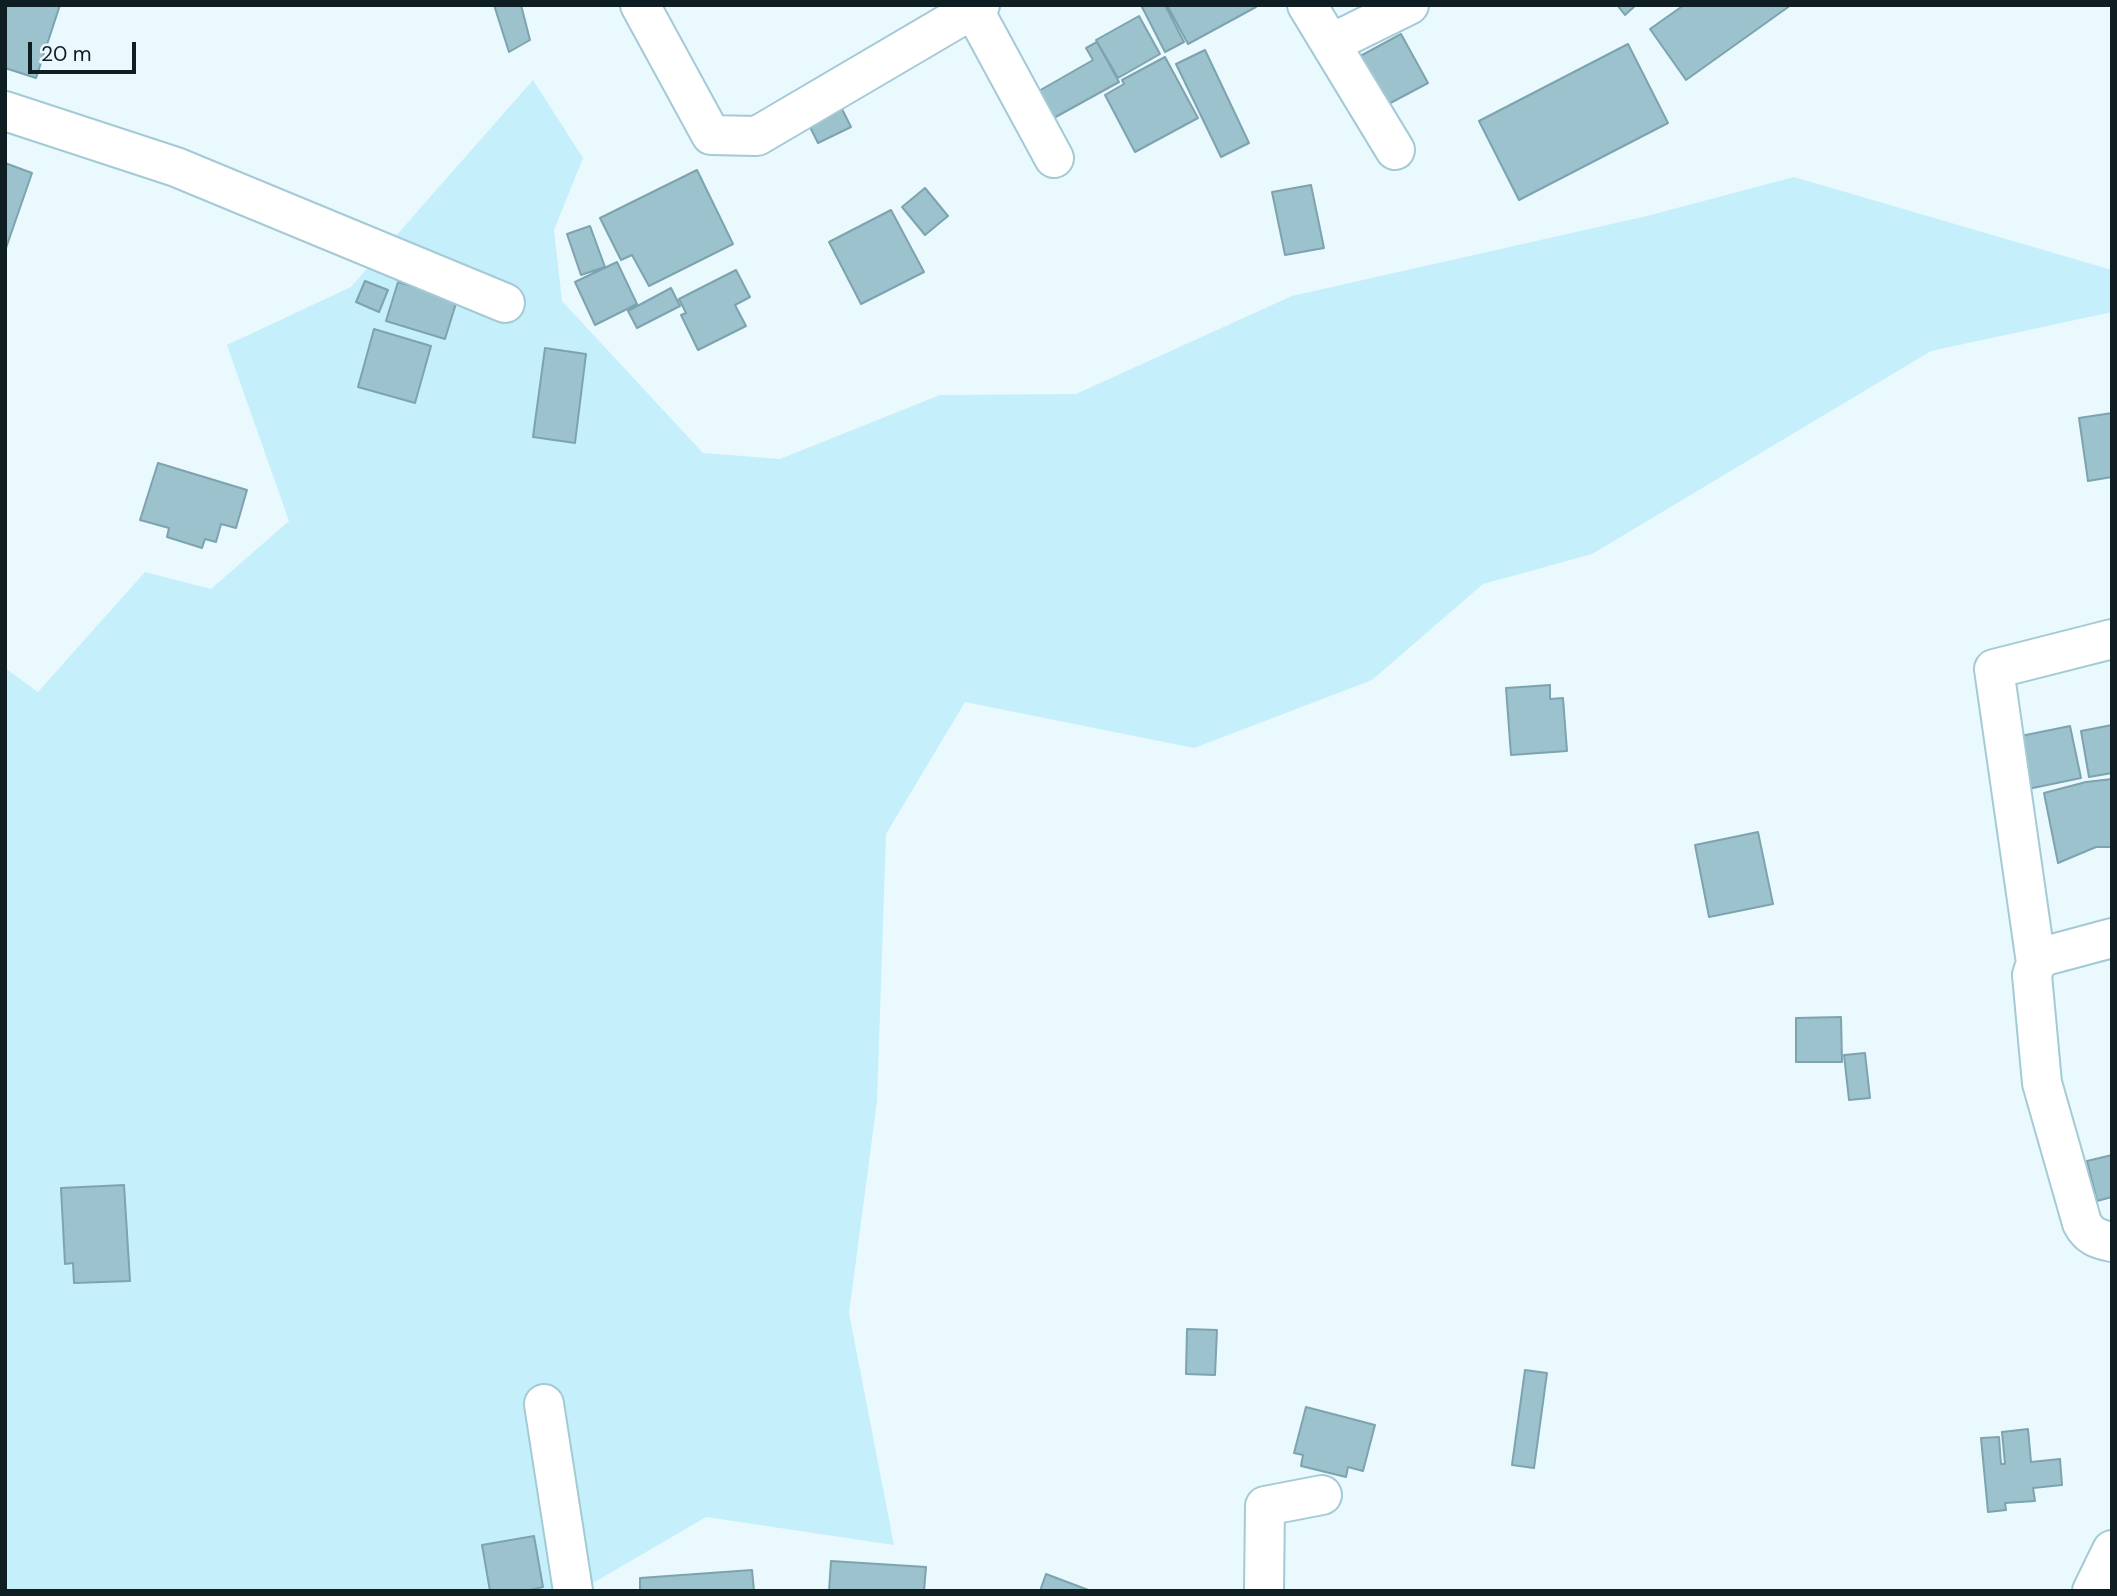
<!DOCTYPE html>
<html>
<head>
<meta charset="utf-8">
<style>
  body { margin:0 }
  #map { position:relative; width:2117px; height:1596px; overflow:hidden; background:#e9f9fe; font-family:"DM Sans",sans-serif }
  canvas { display:block }
  .frame { position:absolute; inset:0; border:7px solid #0f1e23; pointer-events:none }
  .scale { position:absolute; left:28px; top:42px; width:108px; height:32px; box-sizing:border-box; border:4px solid #0f1e23; border-top:0; padding-left:9px; font-size:21px; line-height:24px; white-space:nowrap; color:#0f1e23; -webkit-text-stroke:5px #e9f9fe; paint-order:stroke }
</style>
</head>
<body>
<div id="map">
<canvas width="2117" height="1596"></canvas>
<div class="frame"></div>
<div class="scale">20 m</div>
</div>
<script>
const context = document.querySelector('canvas').getContext('2d');
context.lineJoin = 'round';
function fillPath(path, color) {
  context.fillStyle = color;
  context.fill(path, 'evenodd');
}
function strokePath(path, color, width, dash) {
  context.strokeStyle = color;
  context.lineWidth = width;
  context.lineCap = dash ? 'butt' : 'round';
  context.setLineDash(dash || []);
  context.stroke(path);
}
fillPath(new Path2D(`
  M533,80L583,158L554,230L562,301L703,453L780,459L940,395L1076,394L1292,296L1647,216L1794,177L2112,270V312L1931,351L1592,554L1483,584L1372,680L1194,748L965,702L886,834L877,1101L849,1313L894,1545L706,1517L579,1591H5V668L38,692L145,572L211,589L289,521L227,345L351,287Z`), '#c5effb');
const building = new Path2D(`
  M5,5H60L36,78L5,68Z
  M494,5H521L530,40L509,52Z
  M1141,5H1165L1184,42L1165,52Z
  M1167,5H1255L1256,7L1188,44Z
  M1617,5H1636L1625,15Z
  M1684,5H1791L1686,80L1650,29Z
  M1139,16L1160,54L1118,78L1096,40Z
  M1401,34L1428,83L1381,108L1353,60Z
  M1097,42L1119,82L1052,119L1037,92L1093,60L1086,48Z
  M1628,44L1668,123L1519,200L1479,121Z
  M1205,50L1249,143L1221,157L1176,64Z
  M1165,57L1198,118L1135,152L1105,95L1124,84L1122,80Z
  M839,103L851,127L818,143L806,119Z
  M5,163L32,173L5,251Z
  M697,170L733,244L649,286L632,255L621,260L600,218Z
  M1311,185L1324,248L1285,255L1272,192Z
  M925,188L948,216L925,235L902,207Z
  M891,210L924,272L861,304L829,242Z
  M590,226L605,267L581,275L567,234Z
  M617,262L637,304L595,325L575,282Z
  M736,270L750,297L735,305L746,326L698,350L681,315L686,313L679,299Z
  M365,281L388,290L379,312L356,302Z
  M398,282L457,300L445,339L386,321Z
  M671,288L680,306L637,328L628,311Z
  M374,329L431,346L415,403L358,387Z
  M545,348L586,354L575,443L533,437Z
  M2112,413V477L2088,481L2079,418Z
  M158,463L247,490L236,528L221,524L216,542L205,539L202,548L167,537L169,528L140,520Z
  M1550,685V699L1563,698L1567,751L1511,755L1506,688Z
  M2112,725V773L2089,777L2081,731Z
  M2070,726L2081,778L2028,789L2016,737Z
  M2112,779V847H2096L2058,863L2044,793L2086,782Z
  M1758,832L1773,904L1709,917L1695,845Z
  M1841,1017L1842,1062H1796V1018Z
  M1865,1053L1870,1098L1849,1100L1844,1055Z
  M2112,1155V1197L2097,1201L2087,1161Z
  M124,1185L130,1281L74,1283L73,1263L65,1264L61,1188Z
  M1187,1329L1217,1330L1215,1375L1186,1374Z
  M1525,1370L1547,1373L1534,1468L1512,1465Z
  M1306,1407L1375,1425L1363,1471L1348,1467L1346,1477L1301,1466L1303,1455L1294,1453Z
  M2028,1429L2031,1462L2060,1459L2062,1485L2033,1488L2035,1501L2005,1503L2006,1510L1988,1512L1981,1438L1999,1437L2001,1464H2005L2002,1432Z
  M534,1536L543,1587L525,1591H490L482,1545Z
  M831,1561L926,1567L924,1591H829Z
  M752,1570L754,1591H640V1578Z
  M1046,1574L1091,1591H1040Z`);
fillPath(building, '#9bc2cd');
strokePath(building, '#7da3ae', 2);
const minor = new Path2D(`
  M640,5L711,135L757,136L980,5
  M971,5L1054,158
  M1307,5L1395,150
  M1332,43L1409,5
  M5,111L176,167L505,303
  M2112,639L1994,669L2036,963L2032,975L2042,1083L2082,1223C2089,1236 2097,1239 2112,1242
  M2036,963L2045,956L2112,938
  M544,1404L573,1591
  M1264,1591L1265,1506L1322,1495
  M2092,1591L2112,1550`);
strokePath(minor, '#a3cad5', 42);
strokePath(minor, '#fff', 38);
</script>
</body>
</html>
